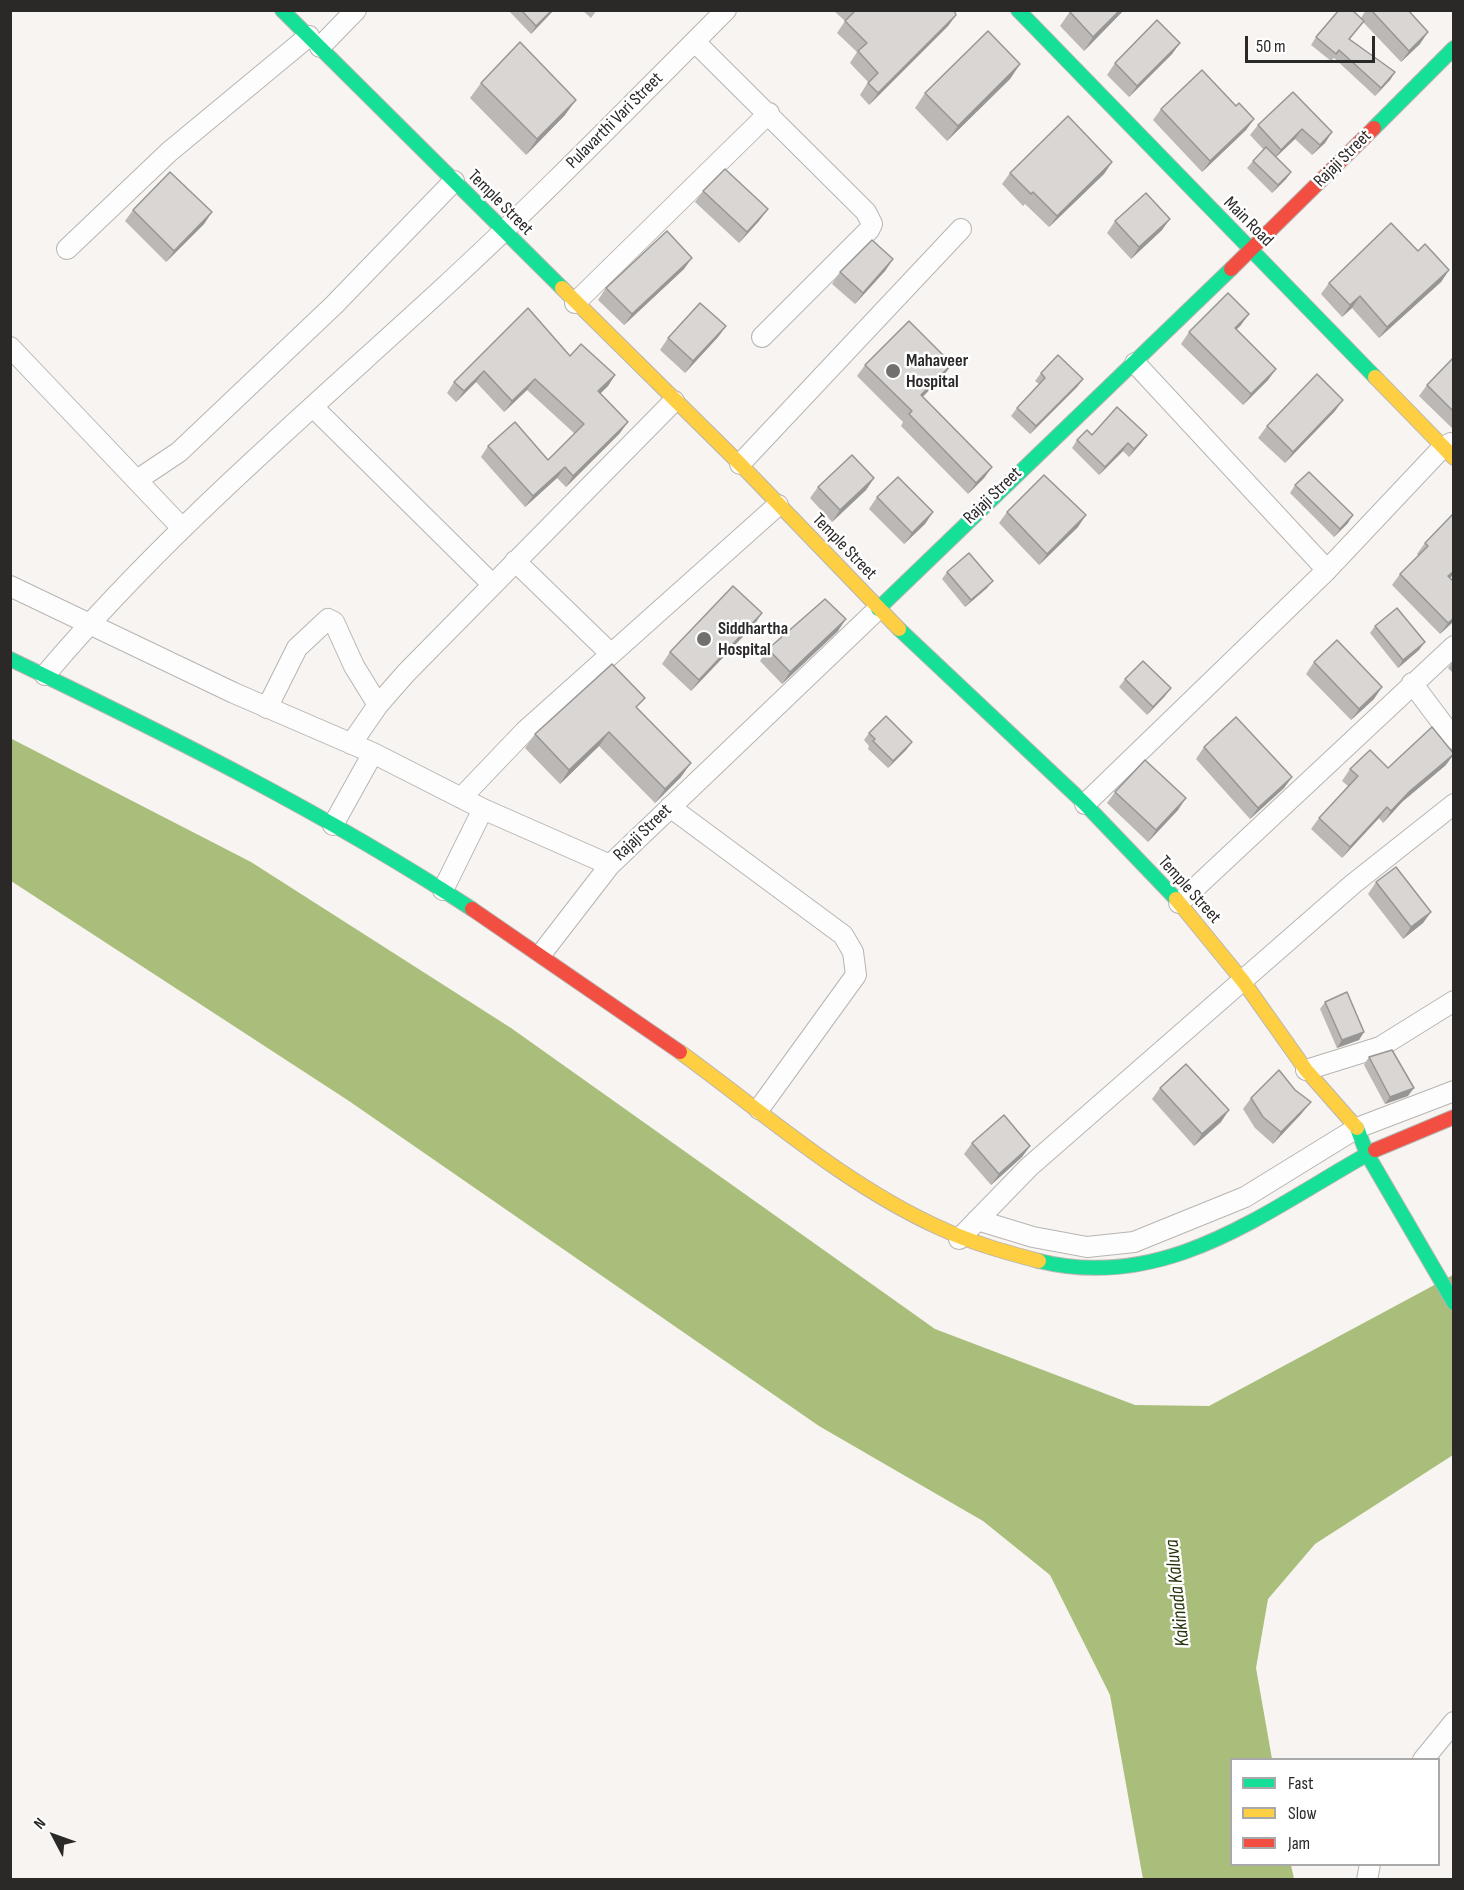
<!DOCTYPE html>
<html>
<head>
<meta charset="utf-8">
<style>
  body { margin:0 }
  #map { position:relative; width:1464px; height:1890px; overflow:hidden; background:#f7f4f1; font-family:"Sofia Sans Condensed",sans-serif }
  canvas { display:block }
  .frame { position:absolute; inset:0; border:12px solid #2b2928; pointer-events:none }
  .legend { position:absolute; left:1230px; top:1758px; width:210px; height:108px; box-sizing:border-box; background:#fff; border:2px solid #aaa9a9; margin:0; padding:8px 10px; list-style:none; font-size:18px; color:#2b2928 }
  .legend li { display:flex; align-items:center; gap:12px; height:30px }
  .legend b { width:30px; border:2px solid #aaa9a9 }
  .north { position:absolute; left:24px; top:1806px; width:60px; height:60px; -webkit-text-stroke:4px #fff; paint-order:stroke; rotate:311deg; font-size:16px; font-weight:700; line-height:24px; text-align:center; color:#2b2928 }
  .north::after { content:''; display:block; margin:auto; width:21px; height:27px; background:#2b2928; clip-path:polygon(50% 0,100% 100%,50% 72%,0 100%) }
  .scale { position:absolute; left:1245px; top:36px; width:130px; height:27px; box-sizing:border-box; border:3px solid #2b2928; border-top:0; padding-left:8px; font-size:18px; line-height:21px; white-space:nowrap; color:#2b2928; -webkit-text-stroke:4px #fff; paint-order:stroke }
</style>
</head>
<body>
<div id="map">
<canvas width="1464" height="1890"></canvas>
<div class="frame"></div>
<ul class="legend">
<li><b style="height:8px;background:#16e098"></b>Fast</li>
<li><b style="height:8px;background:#ffcf43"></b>Slow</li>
<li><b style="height:8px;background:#f24e42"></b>Jam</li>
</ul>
<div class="north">N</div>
<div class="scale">50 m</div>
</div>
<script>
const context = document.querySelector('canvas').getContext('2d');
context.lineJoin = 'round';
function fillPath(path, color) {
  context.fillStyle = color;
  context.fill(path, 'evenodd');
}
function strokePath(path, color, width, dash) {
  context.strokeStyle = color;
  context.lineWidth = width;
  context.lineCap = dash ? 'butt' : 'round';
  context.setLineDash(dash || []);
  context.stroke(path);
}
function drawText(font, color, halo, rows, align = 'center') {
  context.font = font + ' "Sofia Sans Condensed",sans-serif';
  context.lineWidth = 5;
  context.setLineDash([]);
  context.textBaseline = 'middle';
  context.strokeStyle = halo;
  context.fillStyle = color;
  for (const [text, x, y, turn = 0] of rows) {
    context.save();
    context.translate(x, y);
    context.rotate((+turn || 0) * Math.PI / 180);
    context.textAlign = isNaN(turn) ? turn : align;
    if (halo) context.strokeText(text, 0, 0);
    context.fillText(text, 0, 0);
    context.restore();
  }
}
fillPath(new Path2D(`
  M10,738L251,862L511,1028L935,1329L1135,1405L1209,1406L1453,1275V1455L1315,1544L1268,1599L1256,1668L1272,1759L1232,1760V1864L1291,1865L1294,1879H1143L1110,1695L1050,1575L983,1521L819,1426L349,1101L11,881Z`), '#a9be7a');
const street = new Path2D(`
  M695,42L866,212L872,224L869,230L762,337
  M320,47L356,10
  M67,249L169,152L309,36
  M575,303L769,113
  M10,347L182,528
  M1135,363L1327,570
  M313,407L492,584
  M740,464L961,229
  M137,480L179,452L334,305L454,181
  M515,561L611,654
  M10,586L234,693L373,753L483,809L610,865
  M45,675C164,534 306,414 442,289C540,199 632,104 726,10
  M1412,683L1454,739
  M267,708L297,648L328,619L334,622L354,666L378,705
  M351,744L378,705L406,673L674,401
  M461,798L525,731L778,505
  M1085,804L1327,570L1443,447L1451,443
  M670,807L843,935L853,952L856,975L759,1109
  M333,825L373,753
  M443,890L483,809
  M1179,903L1454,646
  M542,953L610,865L878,609
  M1306,1070L1380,1047L1454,1001
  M977,1220L1033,1237L1087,1247L1134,1242L1245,1197L1357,1128L1454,1091
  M959,1239L1029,1167L1353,884L1454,804
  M1423,1760L1454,1722
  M1367,1880L1370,1864`);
const fast = new Path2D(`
  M282,10L562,288
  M1018,10L1375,377
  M1374,128L1454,48
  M878,609L1231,269
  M899,629L1085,804L1176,899
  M10,659C168,735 325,813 472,909
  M1357,1128L1367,1154L1454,1303
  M1039,1261C1169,1293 1269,1208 1375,1150`);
const slow = new Path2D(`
  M562,288L740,464L899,629
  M1375,377L1454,458
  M1176,899L1243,981L1306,1070L1357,1128
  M680,1052C764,1113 845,1185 940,1228C972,1243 1005,1252 1039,1261`);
const jam = new Path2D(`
  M1231,269L1374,128
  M472,909L680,1052
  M1375,1150L1454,1117`);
strokePath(street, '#b7b5b2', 22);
strokePath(fast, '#b7b5b2', 16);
strokePath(slow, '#b7b5b2', 16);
strokePath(jam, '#b7b5b2', 16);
strokePath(street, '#fefdfd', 20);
strokePath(fast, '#16e098', 14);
strokePath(slow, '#ffcf43', 14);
strokePath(jam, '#f24e42', 14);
fillPath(new Path2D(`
  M508,10H554L531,34Z
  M582,10H597L591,18Z
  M833,10H954L956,15L948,26L869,105L860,95L868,82L850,63L857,52L837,33L845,21Z
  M1071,10H1124L1084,51L1060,26Z
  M1366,10H1408L1420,44L1401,62L1363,22L1350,39L1395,72L1390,80L1375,96L1334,58L1331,61L1311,45L1316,37L1361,18Z
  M1180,43L1172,54L1129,97L1107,75L1115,63Z
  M1020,64L1010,79L947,141L915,108L925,93Z
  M481,83L565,115L526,155L470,98Z
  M1236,106L1254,119L1246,130L1202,172L1153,120L1161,109Z
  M1258,125L1332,132L1325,143L1312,155L1295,139L1276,157L1291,172L1286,179L1272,193L1247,168L1253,161L1264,150L1250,135Z
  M1112,162L1104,174L1049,227L1025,204L1023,206L1002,184L1010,173Z
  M703,191L759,221L739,243L695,202Z
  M133,210L212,212L204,224L166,262L125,221Z
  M1115,221L1162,230L1131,259L1107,233Z
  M1418,251L1449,270L1441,282L1379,338L1352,308L1342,317L1321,294L1329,283Z
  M893,259L885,271L855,304L832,284L840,272Z
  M684,269L624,325L598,300L606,288Z
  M528,308L570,356L615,375L608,386L600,393L620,433L566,487L557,478L525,507L481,457L488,446L548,460L575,434L527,390L504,412L476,382L456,402L447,393L454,382Z
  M1241,325L1236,329L1276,369L1268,380L1243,405L1181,344L1189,332Z
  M726,326L718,337L685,373L660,350L668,338Z
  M1454,357V430L1419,396L1427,385Z
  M952,364L944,375L923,397L992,467L984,478L968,494L901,426L903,422L857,376L865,365Z
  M1041,373L1083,379L1077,387L1030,434L1011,416L1017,408L1039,384L1035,381Z
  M1335,411L1285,463L1258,438L1267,426Z
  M1077,440L1142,442L1129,457L1123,451L1099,475L1072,448Z
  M874,478L866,490L832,522L810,498L818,487Z
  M1295,485L1348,523L1334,537L1290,493Z
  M877,497L933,512L925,524L904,544L869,509Z
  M1007,512L1078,527L1039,565L999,523Z
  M1453,514L1450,578L1454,621L1440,634L1392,585L1400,574L1418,556L1417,554L1425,543Z
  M947,572L987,588L965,607L942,579Z
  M754,625L691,691L662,664L670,652Z
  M1375,626L1419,650L1398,668L1370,633Z
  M838,631L782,684L760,661L768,649Z
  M1454,660V674L1448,668Z
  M1314,662L1374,699L1351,720L1306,674Z
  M1125,679L1165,696L1147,715L1119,687Z
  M638,708L681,777L655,803L599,746L560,784L525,748L535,734Z
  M869,733L912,742L906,750L888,768L868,749L869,746L864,740Z
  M1204,747L1292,777L1284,788L1250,819L1196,759Z
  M1446,765L1402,802L1383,823L1379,818L1342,858L1311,829L1319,818L1348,786L1342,781L1350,769L1388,768Z
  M1115,792L1178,810L1148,842L1107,803Z
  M1376,882L1431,912L1423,923L1403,939L1368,894Z
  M1325,1002L1364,1032L1359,1040L1337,1048L1320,1009Z
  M1369,1057L1408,1096L1385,1104L1364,1065Z
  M1160,1088L1221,1122L1194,1146L1152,1099Z
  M1251,1098L1302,1113L1273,1144L1255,1128L1243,1109Z
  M972,1143L1030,1146L1022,1157L991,1185L964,1154Z`), '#bbb8b6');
fillPath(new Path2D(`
  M552,10H554L531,34L536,26Z
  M1120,10H1124L1084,51L1093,37Z
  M956,15L948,26L869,105L878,93Z
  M1428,32L1420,44L1401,62L1409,51Z
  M1180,43L1172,54L1129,97L1137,86Z
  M1020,64L1010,79L947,141L958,126Z
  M1395,72L1390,80L1375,96L1381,88Z
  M576,100L565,115L526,155L537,139Z
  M1254,119L1246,130L1202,172L1210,161Z
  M1302,129L1295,139L1273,160L1281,150Z
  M1332,132L1325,143L1312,155L1320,145Z
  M1112,162L1104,174L1049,227L1057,216Z
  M1291,172L1286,179L1272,193L1278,185Z
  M768,209L759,221L739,243L747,232Z
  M212,212L204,224L166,262L174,251Z
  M1170,219L1162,230L1131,259L1139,247Z
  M692,258L684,269L624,325L632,314Z
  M893,259L885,271L855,304L863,293Z
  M1449,270L1441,282L1379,338L1387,327Z
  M1360,296L1352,308L1342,317L1350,305Z
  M1249,314L1241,325L1227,339L1235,328Z
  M726,326L718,337L685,373L693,361Z
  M952,364L944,375L913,406L921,395Z
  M1276,369L1268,380L1243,405L1251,394Z
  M484,371L476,382L456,402L464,391Z
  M615,375L608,386L591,403L598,391Z
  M535,379L527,390L504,412L512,401Z
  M1083,379L1077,387L1030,434L1036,426Z
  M1343,400L1335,411L1285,463L1293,452Z
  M628,422L620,433L566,487L573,476Z
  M1147,435L1142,442L1129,457L1134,449Z
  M1128,443L1123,451L1099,475L1105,467Z
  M565,467L557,478L525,507L533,496Z
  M992,467L984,478L968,494L976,483Z
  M874,478L866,490L832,522L840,510Z
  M933,512L925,524L904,544L912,533Z
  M1086,515L1078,527L1039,565L1047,554Z
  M1353,515L1348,523L1334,537L1340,529Z
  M1454,571V574L1440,588L1448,576Z
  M993,581L987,588L965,607L971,600Z
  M762,613L754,625L691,691L699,680Z
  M1454,618V621L1440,634L1448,623Z
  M846,619L838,631L782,684L790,672Z
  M1425,642L1419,650L1398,668L1403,660Z
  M1382,687L1374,699L1351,720L1359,709Z
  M1171,688L1165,696L1147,715L1153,707Z
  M609,732L599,746L560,784L569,770Z
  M912,742L906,750L888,768L893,761Z
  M1454,754L1446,765L1402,802L1383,823L1391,811L1410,791Z
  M691,763L681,777L655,803L665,789Z
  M1292,777L1284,788L1250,819L1258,808Z
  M1186,798L1178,810L1148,842L1156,830Z
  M1387,807L1379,818L1342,858L1350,847Z
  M1431,912L1423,923L1403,939L1411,927Z
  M1364,1032L1359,1040L1337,1048L1342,1040Z
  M1414,1088L1408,1096L1385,1104L1390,1097Z
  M1311,1102L1302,1113L1273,1144L1281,1132Z
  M1229,1110L1221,1122L1194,1146L1202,1134Z
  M1030,1146L1022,1157L991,1185L999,1174Z`), '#989694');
const building = new Path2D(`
  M521,10H552L536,26Z
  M854,10H954L956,15L878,93L868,83L878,73L858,51L867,43L845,21L855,11Z
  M1071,10H1120L1093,37L1070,12Z
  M1339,10H1352L1364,21L1349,39L1395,72L1381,88L1339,50L1336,54L1316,37Z
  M1371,10H1408L1428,32L1409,51Z
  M1157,20L1180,43L1137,86L1115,63Z
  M988,31L1020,64L958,126L925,93Z
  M520,42L576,100L537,139L481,83Z
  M1202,70L1236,106L1239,103L1254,119L1210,161L1161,109Z
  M1293,92L1332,132L1320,145L1302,129L1281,150L1258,125Z
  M1068,116L1112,162L1057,216L1033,192L1031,194L1010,173Z
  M1266,147L1291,172L1278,185L1253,161Z
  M725,169L768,209L747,232L703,191Z
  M170,172L212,212L174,251L133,210Z
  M1146,193L1170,219L1139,247L1115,221Z
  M1391,223L1418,251L1425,244L1449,270L1387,327L1360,296L1350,305L1329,283Z
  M667,231L692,258L632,314L606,288Z
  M872,240L893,259L863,293L840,272Z
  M1228,293L1249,314L1235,328L1276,369L1251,394L1189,332Z
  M700,303L726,326L693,361L668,338Z
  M528,308L570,356L581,344L615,375L598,391L628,422L573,476L565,467L533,496L488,446L515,422L548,460L584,424L535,379L512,401L484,371L464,391L454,382Z
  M909,321L952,364L921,395L992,467L976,483L909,414L912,411L865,365Z
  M1058,355L1083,379L1036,426L1017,408L1045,378L1041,373Z
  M1454,357V412L1427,385Z
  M1317,374L1343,400L1293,452L1267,426Z
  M1117,407L1147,435L1134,449L1128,443L1105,467L1077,440L1087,430L1092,435Z
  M852,455L874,478L840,510L818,487Z
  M1309,472L1353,515L1340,529L1295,485Z
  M1044,475L1086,515L1047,554L1007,512Z
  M898,477L933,512L912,533L877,497Z
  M1453,514L1454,571L1448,576L1454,582V618L1448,623L1400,574L1428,546L1425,543Z
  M969,553L993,581L971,600L947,572Z
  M733,586L762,613L699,680L670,652Z
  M825,599L846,619L790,672L768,649Z
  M1397,608L1425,642L1403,660L1375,626Z
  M1337,640L1382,687L1359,709L1314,662Z
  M1143,661L1171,688L1153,707L1125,679Z
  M612,664L645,698L636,707L691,763L665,789L609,732L569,770L535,734Z
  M886,716L912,742L893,761L873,741L875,739L869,733Z
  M1236,717L1292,777L1258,808L1204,747Z
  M1432,727L1454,754L1410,791L1391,811L1387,807L1350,847L1319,818L1358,776L1350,769L1370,750L1388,768Z
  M1145,760L1186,798L1156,830L1115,792Z
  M1396,867L1431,912L1411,927L1376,882Z
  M1347,992L1364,1032L1342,1040L1325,1002Z
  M1392,1050L1414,1088L1390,1097L1369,1057Z
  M1186,1064L1229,1110L1202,1134L1160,1088Z
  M1279,1070L1295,1090L1311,1102L1281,1132L1263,1117L1251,1098Z
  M1004,1115L1030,1146L999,1174L972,1143Z`);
fillPath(building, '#d9d6d4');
strokePath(building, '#989694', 1.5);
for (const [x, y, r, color] of [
  [893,371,8,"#72706e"],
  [704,639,8,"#72706e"]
]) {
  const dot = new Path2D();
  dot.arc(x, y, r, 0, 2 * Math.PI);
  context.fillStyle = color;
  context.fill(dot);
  strokePath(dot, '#fff', 2);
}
drawText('18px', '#2b2928', '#fff', [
  ["Pulavarthi Vari Street",615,121,-45],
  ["Rajaji Street",1343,159,-45],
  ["Temple Street",500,203,45],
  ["Main Road",1248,222,45],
  ["Rajaji Street",993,496,-44],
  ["Temple Street",844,547,46],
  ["Rajaji Street",643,833,-44],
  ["Temple Street",1189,890,48]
]);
drawText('bold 18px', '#2b2928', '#fff', [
  ["Mahaveer",906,361],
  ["Hospital",906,382],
  ["Siddhartha",718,629],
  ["Hospital",718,650]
], 'left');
drawText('italic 20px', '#253109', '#fff', [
  ["Kakinada Kaluva",1178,1593,-96]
]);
</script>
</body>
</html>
